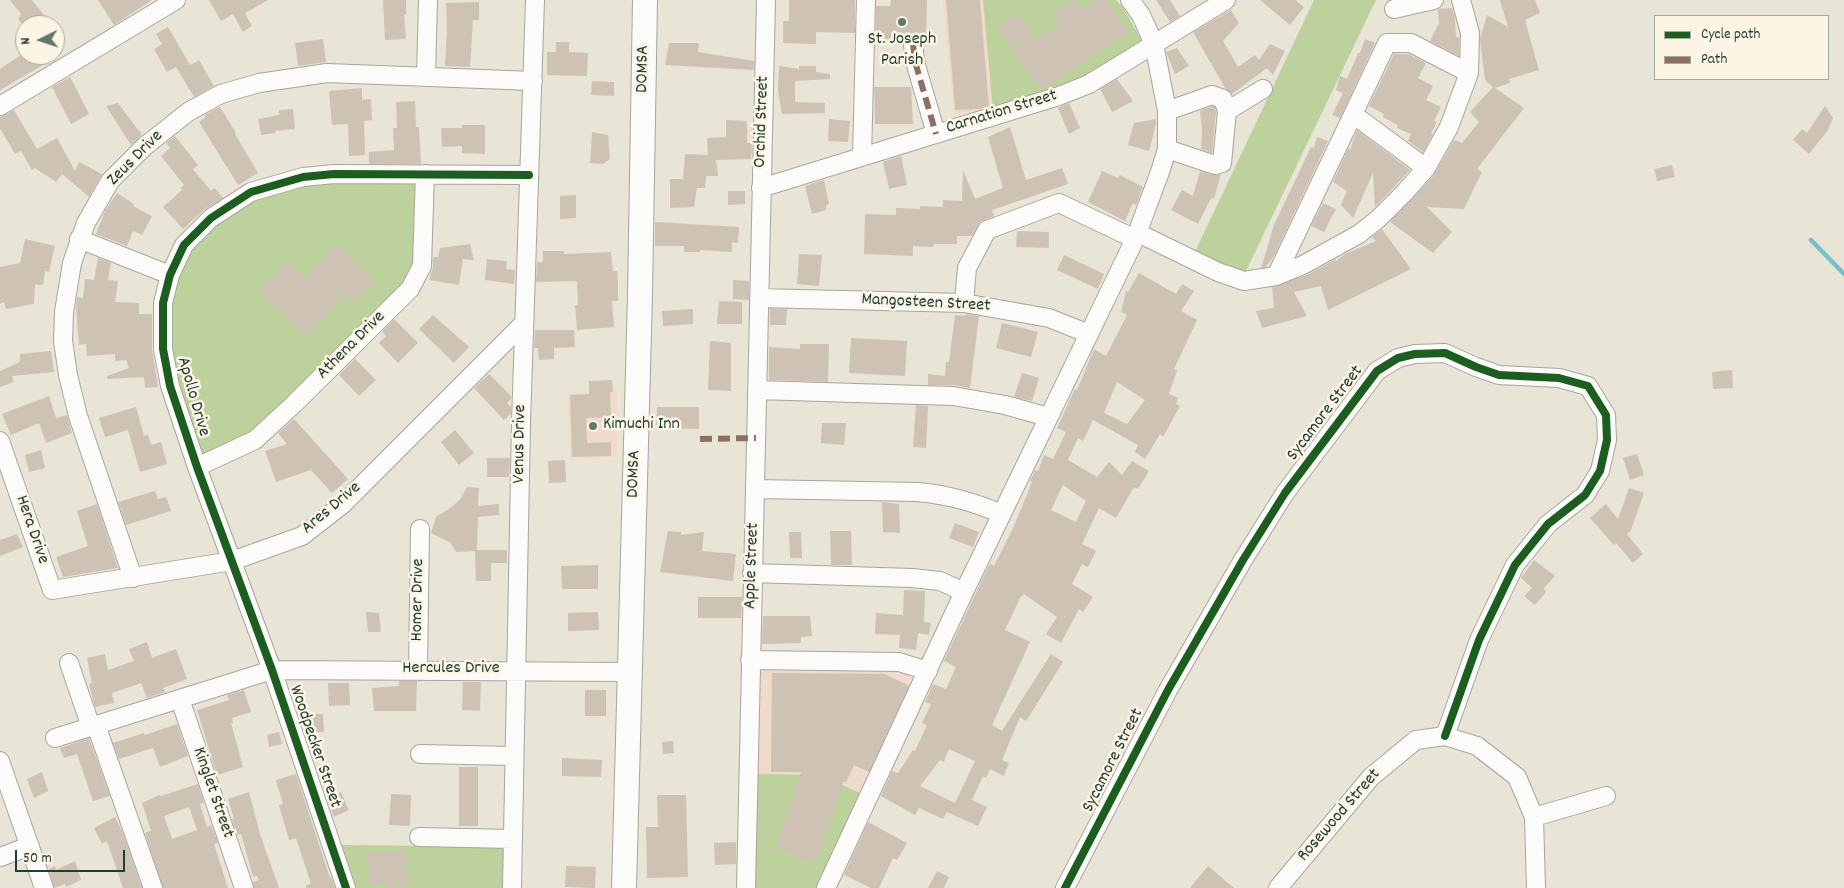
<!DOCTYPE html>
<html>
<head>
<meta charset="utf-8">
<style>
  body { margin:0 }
  #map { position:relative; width:1844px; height:888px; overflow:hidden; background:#e8e4d6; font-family:Dekko,sans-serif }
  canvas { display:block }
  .legend { position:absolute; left:1654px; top:15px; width:175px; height:65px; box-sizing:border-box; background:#fcf5e5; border:1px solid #a4ab9e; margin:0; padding:6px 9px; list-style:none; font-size:15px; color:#1f3d34 }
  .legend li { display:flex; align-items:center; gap:10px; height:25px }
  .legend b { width:25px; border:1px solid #a4ab9e }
  .north { position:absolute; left:15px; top:15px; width:50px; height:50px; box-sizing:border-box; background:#fcf5e5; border:1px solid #a4ab9e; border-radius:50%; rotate:266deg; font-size:14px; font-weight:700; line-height:20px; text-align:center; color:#1f3d34 }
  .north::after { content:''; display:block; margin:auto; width:18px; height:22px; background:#65776d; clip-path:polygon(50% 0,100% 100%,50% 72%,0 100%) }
  .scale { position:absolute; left:15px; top:850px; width:110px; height:22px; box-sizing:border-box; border:2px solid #1f3d34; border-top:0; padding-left:6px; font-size:15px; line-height:18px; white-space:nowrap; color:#1f3d34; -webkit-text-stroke:4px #fcf5e5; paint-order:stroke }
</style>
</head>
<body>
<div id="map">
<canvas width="1844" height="888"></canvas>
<ul class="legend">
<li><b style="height:6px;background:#1b5e20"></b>Cycle path</li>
<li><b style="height:6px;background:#8d6e63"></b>Path</li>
</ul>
<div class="north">N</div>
<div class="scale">50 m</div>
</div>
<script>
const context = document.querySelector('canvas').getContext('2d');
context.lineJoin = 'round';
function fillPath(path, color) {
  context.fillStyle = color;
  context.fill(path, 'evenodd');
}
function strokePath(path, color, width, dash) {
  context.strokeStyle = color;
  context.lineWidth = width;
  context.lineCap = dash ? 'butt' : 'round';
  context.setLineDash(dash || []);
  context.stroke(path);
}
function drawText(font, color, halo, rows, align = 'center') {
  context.font = font + ' Dekko,sans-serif';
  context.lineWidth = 5;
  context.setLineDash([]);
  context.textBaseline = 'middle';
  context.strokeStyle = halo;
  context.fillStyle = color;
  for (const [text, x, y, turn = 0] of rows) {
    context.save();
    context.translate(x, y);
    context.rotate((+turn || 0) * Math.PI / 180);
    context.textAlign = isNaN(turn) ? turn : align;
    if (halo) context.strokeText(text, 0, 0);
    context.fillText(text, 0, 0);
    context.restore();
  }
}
fillPath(new Path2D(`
  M943,0H983L993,111L954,114Z
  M617,392V457L570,458L568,394Z
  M759,669L897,670L915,679L862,794L820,775L756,774Z`), '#f0dacc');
fillPath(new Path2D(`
  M983,0H1116L1124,9L1142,41L1084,76L1040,95L993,111Z
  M1314,0H1376L1245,273L1195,252Z
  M416,181L414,262L404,284L251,433L202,456L179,390L171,349L170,304L190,249L216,225L254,199L299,185L330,182Z
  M756,774L820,775L862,794L818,888H753Z
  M341,845L509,847L508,888H355Z`), '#bdd19c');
strokePath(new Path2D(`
  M1811,240L1844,274`), '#77c0c9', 4.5);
fillPath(new Path2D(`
  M10,0H32L52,25H23L18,19L21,14Z
  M98,0H152L114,25Z
  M209,0H268L245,13L252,26L243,32L233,14L221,21Z
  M383,0H406V14L404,15L406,39L385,40Z
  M789,0H855V33L816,32V44L783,43V21H789Z
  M891,0H927L926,40H922L917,35L912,34L904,39H877L878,34H876V6H890Z
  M946,0H980L989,106L979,109L955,110Z
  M1073,0H1075L1081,9L1095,0H1106L1128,32L1041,90L998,28L1018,14L1036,40L1061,23L1055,12Z
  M1156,0H1170L1180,16L1170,22Z
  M1260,0H1295L1304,7L1290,25Z
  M1500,0H1535L1540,13L1525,20L1539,70L1509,79L1510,83L1495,88L1524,108L1477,169L1482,172L1464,209L1427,207L1452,232L1433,253L1390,222L1434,175L1454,140L1462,143L1479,122L1470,112L1493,87L1485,80L1480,39L1487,15L1508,27Z
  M479,2V20H473L470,67L445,66L447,32L446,3Z
  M1452,8L1455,19L1456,37H1459V56L1430,41L1439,23L1438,9Z
  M1231,10L1239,23L1223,41L1238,67L1255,55L1259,60L1270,44L1285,51L1273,75L1267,68L1232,94L1225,88L1193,32Z
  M168,27L190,65L199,60L214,86L194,97L176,67L167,72L154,49L162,44L156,34Z
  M323,39L326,62L298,66L295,43Z
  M1365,39L1375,43L1340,118L1332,115L1343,93L1336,90L1340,76L1347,79L1358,53H1360Z
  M556,42H569V52L588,53L587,76L547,75V52H556Z
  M669,43H699L698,52L754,61V70L665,65Z
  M1177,48L1189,66L1175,74L1166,52Z
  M1394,54H1408L1426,63L1418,78L1433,86L1426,100L1441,107L1434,121L1437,122L1431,133L1433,134L1423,152L1408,141L1411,134L1397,128L1398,125L1383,117L1384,114L1369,106Z
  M21,55H60L0,90V69Z
  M779,66L799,69V66H816V72L830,74V79L795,81V102L825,103V113L782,114L778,91Z
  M70,77L89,114L71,124L52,87Z
  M1117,79L1133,101L1112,112L1100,89Z
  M592,81L614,82V96L591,95Z
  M874,87H911L913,124H875Z
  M362,88V100L371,99L372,120L364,121L365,155L349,156L348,124L332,125L329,91Z
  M415,101L416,127H419L421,164H369V152L394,150L393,128H397L396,102Z
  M118,103L142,135L131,145L106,106Z
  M1069,103L1080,128L1069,134L1058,108Z
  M1212,106L1215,107L1216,112L1212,153L1201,149L1202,130L1200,111Z
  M1825,106L1833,118L1828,130L1809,154L1793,140L1802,129L1807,133Z
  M220,107L236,133L235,134L258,173L238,185L199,122L206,117L204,115Z
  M293,109L295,129L275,131L276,133L261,135L258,119L279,115V110Z
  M14,110L37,149L57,138L75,171L79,162L102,174L89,197L62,174L56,182L35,168L32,170L21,151L15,154L0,128V117Z
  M829,119L850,121L848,142L828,141Z
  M1156,119V124L1149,151L1128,145L1134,123Z
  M726,120L747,121V143H752L751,159L716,160L718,176H706L705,188H697L694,207L670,208V179H683L685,154L708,155L707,138L726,137Z
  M462,125H485V154L462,153V146L442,147L441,128H462Z
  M1010,127L1026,180L1062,168L1068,184L992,210L994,216L980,222L972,236H957V244H934L933,247L913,246V256L864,254L865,214L896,215V208L920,209V206L943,207V200L962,201L963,170L975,199L1003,188L988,137Z
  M1357,130L1410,170L1375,207L1373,173L1353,218L1341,205L1347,191L1333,182L1348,149L1350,150Z
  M592,132L608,135L610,159L603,164L590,163Z
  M175,136L198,165L193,169L211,191L215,188L223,198L205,209L183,229L163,207L182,190L180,188L184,185L161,156L170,148L166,143Z
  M1317,137L1328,141L1275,254L1266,267L1261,268L1274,225L1311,147L1314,148Z
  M901,156L907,185L889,189L883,162Z
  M1672,165L1675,177L1657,181L1654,169Z
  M1102,171L1118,178L1120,175L1143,187L1136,205L1133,203L1125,221L1088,202Z
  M1200,171L1212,175L1221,174L1214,199L1211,198L1198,224L1171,210L1182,190L1193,196Z
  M824,180L829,204L826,205V210L812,214L805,186Z
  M728,191H745V204L728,205Z
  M117,193L134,204L133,206L152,216L142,235L133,231L127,246L96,234L105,211Z
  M576,195V218L560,219V196Z
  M1323,203L1336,209L1324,232L1311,226Z
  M655,222L739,227L738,243L732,242V252L700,250V252H684V246H655Z
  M1382,229L1411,269L1328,310L1321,286L1294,292L1307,316L1262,328L1256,311L1274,308L1272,287L1307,275L1336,259L1335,262L1345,254L1376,241L1372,237Z
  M1017,231L1049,232V248L1016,247Z
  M25,239L55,246L49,272L45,271L43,285L35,284L34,304L6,309L4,302L0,304V267L20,263Z
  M337,244L375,281L354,303L345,295L305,336L259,291L287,262L304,279Z
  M470,244L474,260L463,259L459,285L429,280L433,267V257H438L440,248Z
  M543,251H564V254L611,252L613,271H617L618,282V301H612L614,327L577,330L575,305H578L577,281L536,282L537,262H543Z
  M799,254L822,255L819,286L797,284Z
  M1064,255L1104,274L1098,289L1057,270Z
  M98,258L111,263L108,280L118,281L115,302L139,303V314H152V349L158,387L145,388L144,377L107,379V376L129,368L126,360L115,361V354L87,356L86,344L79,345L76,308L77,297L83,298L85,279L94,280Z
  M487,259L507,261L506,269L515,270L514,284L485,280Z
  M1139,273L1176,294L1182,284L1194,291L1181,311L1197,320L1174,369L1177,370L1169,394L1178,398L1176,404L1180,406L1163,437L1160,434L1145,459L1135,452L1138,445L1093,420L1083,441L1078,438L1068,460L1097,477L1109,462L1122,475L1132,461L1149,471L1138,489L1134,487L1116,518L1099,508L1082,544L1096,551L1088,567L1082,564L1072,584L1093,597L1083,612L1079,609L1061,643L1046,634L1057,617L1024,594L1020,598L1005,630L1030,642L992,725L1002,731L1051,654L1063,662L1026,721L1020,717L1002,760L1009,763L1004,776L990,769L986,778L983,776L972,800L987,807L978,826L947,812L943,819L919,808L915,815L881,796L892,771L898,773L913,750L915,751L927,725L922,723L931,704L925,702L933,684L946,689L956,667L944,661L990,563L994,566L1012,530L1024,502L1032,482L1030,481L1035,470L1038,471L1044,455L1053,459L1066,432L1057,428L1075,389L1077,390L1094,349L1106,356L1127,315L1121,312L1126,291L1128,292ZM1117,382L1145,400L1127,424L1104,413ZM1063,485L1086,501L1076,522L1051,510ZM949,749L975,761L955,803L920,786L940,760L944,762Z
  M733,280L749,281V300L733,299Z
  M719,301L742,302V324H717Z
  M693,309V324L663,326L662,311Z
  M770,309H787L786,325H770Z
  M966,314L979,316L970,388L953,385H928V374L945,376L946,362H949L955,315L965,316Z
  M433,315L469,347L454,363L419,329Z
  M394,319L418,343L398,363L379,343L386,336L382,332Z
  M1002,323L1038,332L1031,357L996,348Z
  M535,330H574L575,347L554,348V359L539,360L538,348H534Z
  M851,338L907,341L905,376L849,373Z
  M710,341L731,343V391L708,390Z
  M800,344H829L828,382L769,380V347L800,349Z
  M51,351L54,372L12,376L14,382L0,387V371L20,362V354Z
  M355,359L376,380L359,396L339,375Z
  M1732,370L1733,388L1713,389L1712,372Z
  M1022,373L1039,378L1032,401L1014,397Z
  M489,374L511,396V399L507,403L511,407V414L504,420L474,388Z
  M612,380L613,392H610L611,417L586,418L587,443L611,442V456L572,457L570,395L589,394V381Z
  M49,396L56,418L67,415L72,433L46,443L39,423L11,435L2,414Z
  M916,405L928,406L926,448L913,447Z
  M136,407L144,436L148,435L151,445L161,442L167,464L140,472L128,430L105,437L99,418Z
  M657,407H699V429L656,428Z
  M294,419L348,479L332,493L311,470L276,482L265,451L287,444L278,433Z
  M822,423H846L844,445L821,443Z
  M455,430L474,453L459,465L441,442Z
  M41,450L45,468L29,472L25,455Z
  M1637,454L1644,475L1630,480L1623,458Z
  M487,458H510L509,477H487Z
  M565,460L566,482L549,483L548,461Z
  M467,487L479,488L478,506L499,504V515L478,517L477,550H507V563H491V581H476L475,551L456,552L451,543L431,533L436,517L452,507L461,498Z
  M1629,488L1644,493L1631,530L1627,534L1643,554L1633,563L1616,543L1614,545L1590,518L1606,504L1618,519Z
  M155,491L158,499L166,497L171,511L126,525L118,502Z
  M882,502L899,504L900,533L883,532Z
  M97,504L118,568L63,577L56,557L88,546L77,511Z
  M955,523L979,532L973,547L949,538Z
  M668,531L681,532V535L704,532L702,551L736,554L733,581L660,572Z
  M830,531H851L852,565H831Z
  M789,532H801L802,558H790Z
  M17,534L23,547L0,556V540Z
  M1534,560L1555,576L1544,588L1546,592L1535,605L1524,596L1532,588L1521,578Z
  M598,565V589H562L561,566Z
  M904,590L925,591L924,622L931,623L929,635L918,633L916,650L899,648L900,635L875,634L876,613L903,615Z
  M698,597H742L741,618H698Z
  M366,612L379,613L381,632H368Z
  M598,612L599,630L568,631V613Z
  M763,616H810L812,636L801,637V643L762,644Z
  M147,642L152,658L176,649L187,679L163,688L165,692L147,698L141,683L112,693L114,703L95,707L89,684L92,683L87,658L105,654L108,670L134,661L129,649Z
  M772,673L885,674L909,686L869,772L854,765L846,782H843L816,863L775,848L801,772H771Z
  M399,681H417L416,711H374L372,688L399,686Z
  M463,682H481L480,711L462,710Z
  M328,683H349L350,705L329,706Z
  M244,690L251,712L232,718L233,723H231L243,767L217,775L197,710L229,700L227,695Z
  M585,690H606V716H585Z
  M308,714H323L324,732H308Z
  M177,724L188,756L160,767L153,748L119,759L113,743L144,733L145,735Z
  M279,732L282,744L269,747L267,735Z
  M89,738L110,796L93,801L77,754L64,758L60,748Z
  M673,741L674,753L663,754L662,742Z
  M562,758L602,760L601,777L562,776Z
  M459,767H478V826H459Z
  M42,772L48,791L34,798L27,779Z
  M296,774L330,878L331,877L335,888H306V885L311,884L296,838L289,840L279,805L283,804L276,780Z
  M198,784L204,803L200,804L207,827L211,825L218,843L214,844L228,888H163L145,833L151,831L142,803L159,795L161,796ZM189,807L197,830L172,839L164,816Z
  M249,792L260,834L279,888H254L253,882L259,880L257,876L253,877L241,834L237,835L232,819H234L228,799Z
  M341,792L349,810L334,817L327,798Z
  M391,794L411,795L410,826L389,825Z
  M657,795H686L688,877L647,878L646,827H658Z
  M115,817L122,831L142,888H123L107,841L102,844L94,828Z
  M868,822L907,843L897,860L893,858L879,888H871L844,875Z
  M736,842V864L715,865L714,843Z
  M404,850L408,886L390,888V883L370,885L367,854Z
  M75,861L81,880L66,887L65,884L54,888L49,869L55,866L56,870Z
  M566,866L596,867L595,888L565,887Z
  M1208,866L1234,888H1190Z
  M937,871L949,877L944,888H928Z`), '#cec2b5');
const street = new Path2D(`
  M1394,9L1434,0
  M913,45L916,65L936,134
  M426,77L428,0
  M0,106L176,0
  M1167,111L1212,95L1223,99L1227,111L1222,163L1215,165L1167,149
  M1227,111L1263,89
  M1354,115L1426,168
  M862,157L866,0
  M761,188L1059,96L1089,84L1226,0
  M1138,233L1218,272L1244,281L1276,276L1303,265L1359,234L1378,219L1405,192L1426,168L1449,127L1469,73L1470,33L1461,0
  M79,239L170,275
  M1276,276L1387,43H1411L1469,73
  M759,298L964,303L1049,318L1089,334
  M964,303L967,268L987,230L1059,203L1135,239
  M757,390L953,396L1005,405L1048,417
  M0,441L52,590L232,561L302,536L343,504L524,323
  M197,467L255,440L294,404L410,289L422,266L425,174
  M755,489L918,492C949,495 973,502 1002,514
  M752,573L912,578L940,581L964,592
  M133,578L78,416L68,375L63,341L64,312L72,263L86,223L110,181L144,147L188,112L221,94L259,83L327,73L533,81
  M750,660L899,662L928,671
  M69,663L91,727
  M418,670L420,529
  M180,699L244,888
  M96,725L153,888
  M55,738L272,670L629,672
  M420,754L514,756
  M0,761L44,888
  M1534,817L1606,796
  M419,837L513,839
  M0,857L30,846
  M346,888L272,670L197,467L170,386L163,349V303L170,275L184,245L211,218L251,192L303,177L334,174L529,175
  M512,888L521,423L535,0
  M746,888L766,0
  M826,888L964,592L1135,239L1160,172L1167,149V111L1154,44L1141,15L1130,0
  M1065,888L1168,690L1243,560L1285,493L1377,371L1398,358L1415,354L1445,353L1476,367L1499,375L1559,378L1588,386L1606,415L1607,440L1600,471L1585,495L1548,524L1515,565L1479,640L1445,736
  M1278,888L1371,777L1416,740L1445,736L1477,746L1517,777L1534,817L1536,888`);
const secondary = new Path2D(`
  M624,888L640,295L645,0`);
strokePath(street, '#a5a69d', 20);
strokePath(secondary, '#a5a69d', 26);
strokePath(street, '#fcfbf9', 18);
strokePath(secondary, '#fcfbf9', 24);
strokePath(new Path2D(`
  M913,45L916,65L936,134
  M700,439L756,438`), '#8d6e63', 6, [12, 6]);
strokePath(new Path2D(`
  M346,888L272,670L197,467L170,386L163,349V303L170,275L184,245L211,218L251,192L303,177L334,174L529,175
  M1065,888L1168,690L1243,560L1285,493L1377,371L1398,358L1415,354L1445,353L1476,367L1499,375L1559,378L1588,386L1606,415L1607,440L1600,471L1585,495L1548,524L1515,565L1479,640L1445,736`), '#1b5e20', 8);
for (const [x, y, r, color] of [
  [902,22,5,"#65776d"],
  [593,426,5,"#65776d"]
]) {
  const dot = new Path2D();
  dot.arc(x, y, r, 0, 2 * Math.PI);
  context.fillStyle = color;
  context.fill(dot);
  strokePath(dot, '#fcf5e5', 2);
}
drawText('18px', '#1f3d34', '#fcf5e5', [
  ["St. Joseph",902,41],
  ["Parish",902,62],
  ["Kimuchi Inn",603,426,"left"]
]);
drawText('18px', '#1f3d34', '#fcf5e5', [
  ["DOMSA",644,69,-89],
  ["Carnation Street",1002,113,-17],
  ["Orchid Street",763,122,-88],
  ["Zeus Drive",136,159,-45],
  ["Mangosteen Street",926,304,3],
  ["Athena Drive",352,346,-45],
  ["Apollo Drive",192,397,74],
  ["Sycamore Street",1326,414,-53],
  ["Venus Drive",521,444,-89],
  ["DOMSA",635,474,-88],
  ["Ares Drive",332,509,-40],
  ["Hera Drive",31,530,71],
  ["Apple Street",753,566,-88],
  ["Homer Drive",419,600,-89],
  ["Hercules Drive",451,670],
  ["Woodpecker Street",314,747,71],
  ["Sycamore Street",1114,761,-63],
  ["Kinglet Street",212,793,71],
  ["Rosewood Street",1340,816,-49]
]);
</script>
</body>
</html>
